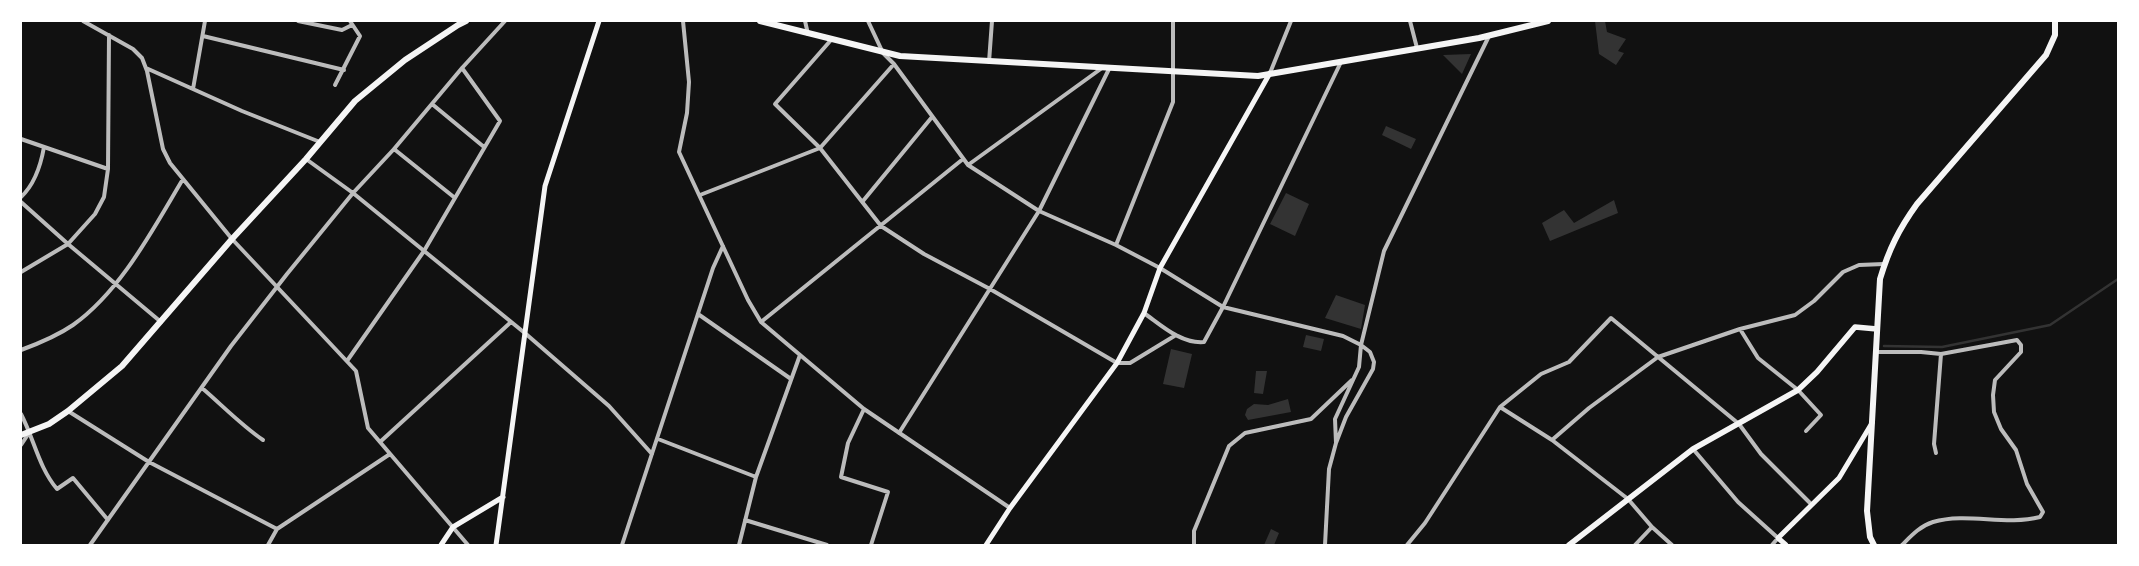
<!DOCTYPE html>
<html>
<head>
<meta charset="utf-8">
<style>
  body { margin:0 }
  #map { position:relative; width:2139px; height:566px; overflow:hidden; background:#111; font-family:"Times New Roman",serif }
  canvas { display:block }
  .frame { position:absolute; inset:0; border:22px solid #fff; pointer-events:none }
</style>
</head>
<body>
<div id="map">
<canvas width="2139" height="566"></canvas>
<div class="frame"></div>
</div>
<script>
const context = document.querySelector('canvas').getContext('2d');
context.lineJoin = 'round';
function fillPath(path, color) {
  context.fillStyle = color;
  context.fill(path, 'evenodd');
}
function strokePath(path, color, width, dash) {
  context.strokeStyle = color;
  context.lineWidth = width;
  context.lineCap = dash ? 'butt' : 'round';
  context.setLineDash(dash || []);
  context.stroke(path);
}
fillPath(new Path2D(`
  M1595,21H1605L1607,32L1626,39L1618,51L1624,53L1616,65L1599,54Z
  M1471,54L1462,74L1443,55Z
  M1386,126L1416,139L1411,149L1382,135Z
  M1286,193L1309,204L1295,236L1270,224Z
  M1614,200L1618,213L1550,241L1542,223L1564,210L1574,223Z
  M1336,295L1365,305L1361,329L1325,318Z
  M1306,335L1324,339L1321,351L1303,347Z
  M1171,349L1192,354L1184,388L1163,384Z
  M1256,371H1267L1263,394L1254,393Z
  M1288,399L1291,412L1248,420L1245,415L1247,409L1254,404L1268,405Z
  M1271,529L1279,533L1274,545H1264Z`), '#333');
strokePath(new Path2D(`
  M1884,346L1942,347L2050,325L2118,279`), '#333', 2.5);
strokePath(new Path2D(`
  M83,21L133,49L142,58L147,71L163,149L170,163L232,239L356,371L368,428L468,545
  M298,21L342,30L352,25
  M683,21L689,82L687,113L679,152L748,300L761,322L864,409L1010,508
  M805,21L808,34
  M868,21L883,53L894,64L968,165L1039,211L1116,245L1160,268L1223,307L1343,336L1361,345L1370,352L1374,362L1373,369L1346,417L1336,443
  M1410,21L1417,48
  M203,36L344,70
  M831,40L775,104L820,148L881,226L924,254L990,289L1117,363H1130L1176,335
  M989,62L992,21
  M146,68L242,111L320,142
  M1270,73L1291,21
  M335,85L360,36L350,21
  M193,89L205,21
  M432,104L484,147
  M21,139L108,169
  M394,149L455,198
  M306,159L353,193L526,334L609,406L652,454
  M968,165L1102,68
  M700,195L820,148L894,64
  M21,197C35,184 41,164 44,147
  M863,201L932,117
  M21,202L68,244L161,322
  M1116,245L1173,102V21
  M21,272L68,244L95,214L104,197L108,169L109,35
  M1144,313C1161,325 1181,344 1204,342L1223,307L1341,62
  M698,314L791,379
  M761,322L963,159
  M1740,329L1758,358L1798,390L1821,415L1806,431
  M21,350C40,343 57,336 73,325C121,291 153,229 183,179
  M1875,352H1921L1941,354L2017,340L2021,345V352L1995,380L1993,395L1994,412L2001,429L2016,450L2027,484L2043,512L2040,517C2005,526 1967,512 1933,522C1920,526 1911,536 1902,545
  M347,361L424,251L500,121L462,68
  M202,388C223,406 241,425 263,440
  M1500,407L1552,440L1628,499L1652,527L1672,545
  M864,409L848,443L841,477L888,492L871,545
  M68,411L149,462L277,529
  M21,414C34,439 39,468 57,489L73,478L108,520
  M899,433L1039,211L1110,67
  M658,439L756,477
  M1552,440L1589,408L1658,357L1740,329L1795,315L1814,301L1843,272L1859,265L1884,264
  M380,442L511,322
  M21,445L29,433
  M1693,449L1738,502L1778,538L1772,545
  M1936,453L1934,444L1941,354
  M745,520L827,545
  M90,545L231,346L287,274L353,193L394,149L462,68L505,21
  M268,545L277,529L390,454
  M622,545L713,268L723,246
  M739,545L756,477L800,355
  M1194,545V531L1229,446L1245,433L1311,419L1352,380
  M1325,545L1329,469L1336,443L1335,419L1359,367L1361,345L1384,251L1489,36
  M1407,545L1425,523L1500,407L1541,374L1569,362L1611,318L1739,424L1761,454L1811,504
  M1635,545L1652,527`), '#bcbcbc', 4);
strokePath(new Path2D(`
  M441,545L453,527L503,497
  M496,545L545,186L599,21
  M986,545L1010,508L1117,363L1144,313L1160,268L1270,73
  M1786,545L1778,538L1839,478L1872,423`), '#f5f5f5', 5);
strokePath(new Path2D(`
  M1569,545L1693,449L1798,390L1817,372L1855,327L1877,329`), '#f5f5f5', 5.5);
strokePath(new Path2D(`
  M760,21L900,56L1258,76L1479,38L1548,21
  M21,435L49,424L68,411L122,366L232,239L306,159L355,101L405,60L458,25L466,21
  M1874,545L1870,537L1867,511L1880,279C1889,249 1899,229 1917,204L2046,55L2055,35V21`), '#f5f5f5', 6);
</script>
</body>
</html>
